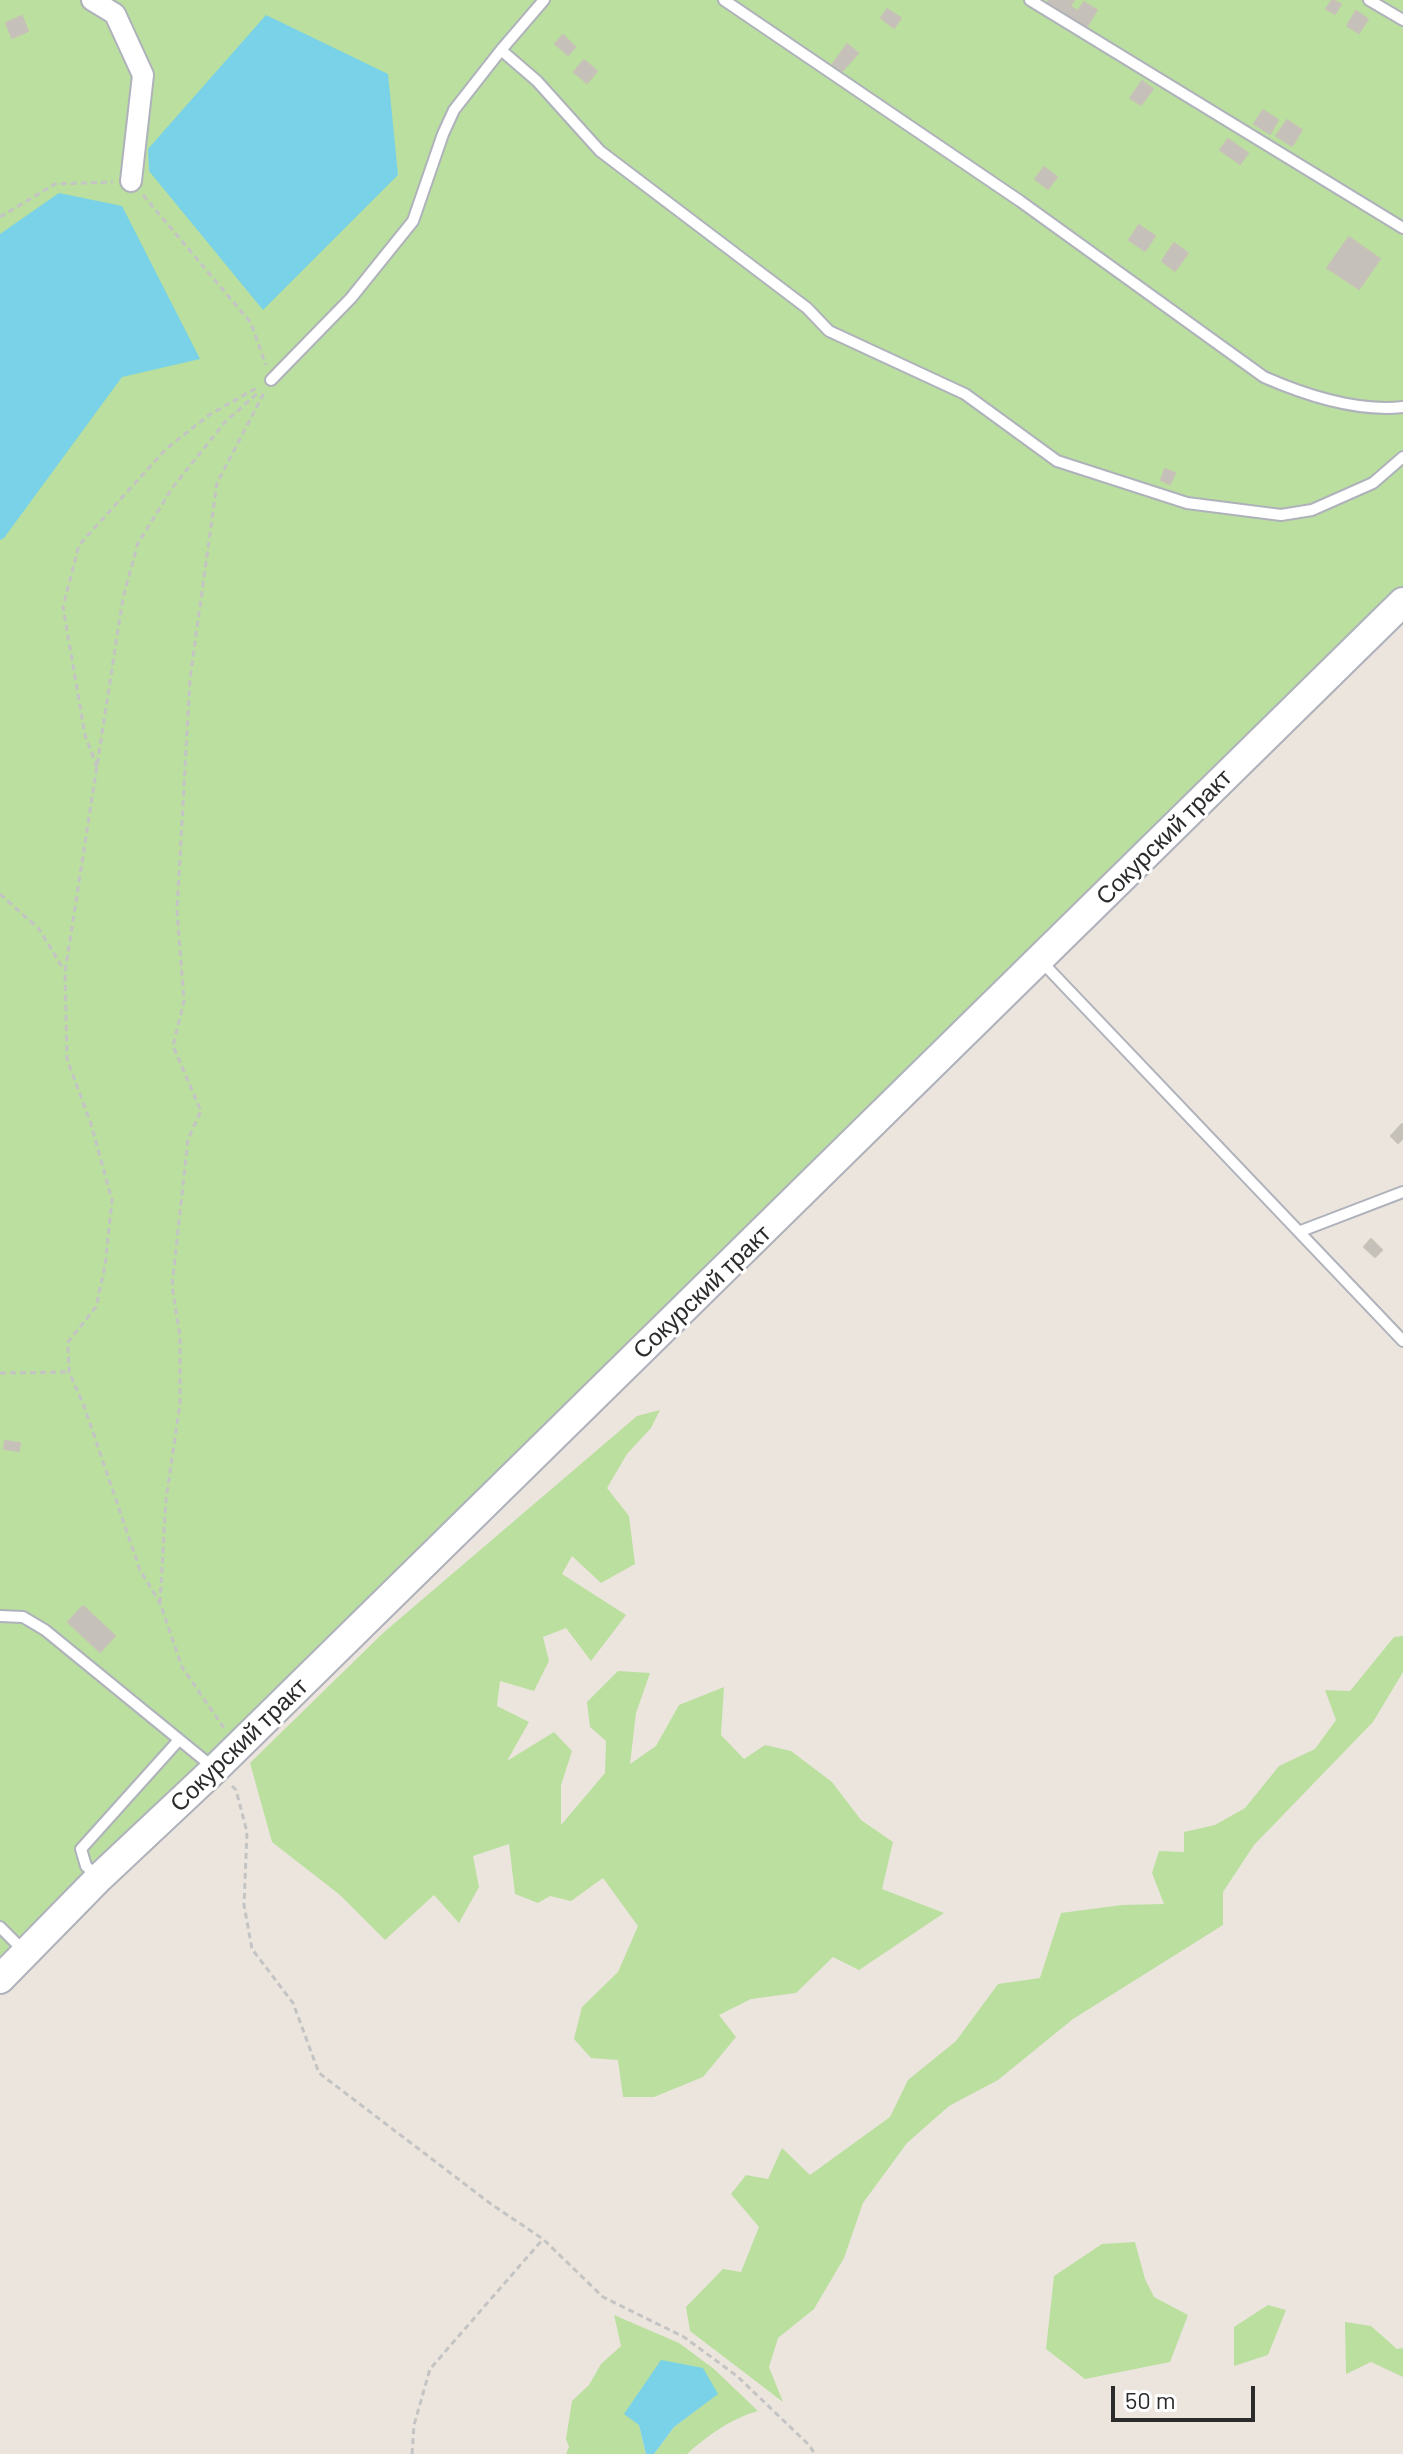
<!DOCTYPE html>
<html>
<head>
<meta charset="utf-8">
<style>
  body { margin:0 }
  #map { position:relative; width:1403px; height:2454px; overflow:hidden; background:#ece5de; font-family:Barlow,sans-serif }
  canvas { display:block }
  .scale { position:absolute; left:1111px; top:2386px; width:144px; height:36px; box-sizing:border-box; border:4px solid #2b2b2b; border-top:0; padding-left:10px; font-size:24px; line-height:28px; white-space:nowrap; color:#2b2b2b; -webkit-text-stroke:6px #fff; paint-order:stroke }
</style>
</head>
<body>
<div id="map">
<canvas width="1403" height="2454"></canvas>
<div class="scale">50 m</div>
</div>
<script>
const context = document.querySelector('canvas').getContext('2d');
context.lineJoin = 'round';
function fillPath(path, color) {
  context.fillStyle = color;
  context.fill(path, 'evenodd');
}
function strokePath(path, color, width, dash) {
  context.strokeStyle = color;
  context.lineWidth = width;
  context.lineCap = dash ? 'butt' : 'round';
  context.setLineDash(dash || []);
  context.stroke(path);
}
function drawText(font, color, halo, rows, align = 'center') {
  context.font = font + ' Barlow,sans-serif';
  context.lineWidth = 6;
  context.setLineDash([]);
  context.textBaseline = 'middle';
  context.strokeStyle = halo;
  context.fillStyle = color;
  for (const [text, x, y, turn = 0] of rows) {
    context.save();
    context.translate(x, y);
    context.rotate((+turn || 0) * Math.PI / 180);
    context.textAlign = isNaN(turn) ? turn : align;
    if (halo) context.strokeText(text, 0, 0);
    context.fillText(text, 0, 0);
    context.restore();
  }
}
fillPath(new Path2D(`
  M0,0H1403V602L0,1979Z
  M660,1410L651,1428L627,1454L607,1488L629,1516L635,1564L601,1583L572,1556L562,1574L626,1615L591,1661L566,1628L543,1637L549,1661L534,1691L500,1681L497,1706L529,1722L507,1761L554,1732L572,1751L561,1785V1825L605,1773L606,1741L590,1727L587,1702L618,1671L650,1673L636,1713L630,1764L656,1746L679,1705L724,1687L721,1735L744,1759L765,1745L791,1751L832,1782L861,1820L893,1842L882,1889L944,1913L859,1970L833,1957L796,1993L751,1999L719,2015L736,2037L703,2077L654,2097H623L618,2060L591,2058L574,2039L582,2007L618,1972L638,1926L603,1878L571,1901L550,1896L538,1903L515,1894L509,1844L473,1856L479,1887L459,1923L434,1895L385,1940L340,1895L272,1842L250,1763L383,1633L637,1416Z
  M1403,1636V1672L1373,1722L1254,1845L1223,1892V1925L1073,2019L998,2080L949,2106L907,2143L863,2203L844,2258L814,2309L778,2338L769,2367L783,2402L690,2331L686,2307L723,2269L741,2272L759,2227L731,2194L746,2175L768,2179L782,2148L810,2175L890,2117L908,2080L956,2041L998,1984L1040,1978L1061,1913L1122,1905L1164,1904L1152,1873L1159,1851L1184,1852V1832L1215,1825L1245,1808L1279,1766L1315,1749L1336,1720L1325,1690L1350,1691L1394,1637Z
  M1135,2242L1145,2279L1154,2297L1188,2315L1170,2362L1085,2379L1046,2349L1054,2276L1102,2244Z
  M1268,2305L1286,2310L1268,2355L1234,2366V2327Z
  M614,2315L679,2343L714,2369L758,2411C732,2418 707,2436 687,2454H654L674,2427L717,2394L639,2425L646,2454H566L569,2447L566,2439L572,2401L589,2385L601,2364L621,2346Z
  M1345,2322L1371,2326L1397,2349L1403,2348V2377L1371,2362L1346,2374Z`), '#badf9f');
fillPath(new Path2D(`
  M266,15L388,74L398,175L263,310L149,171L148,149Z
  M59,193L122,206L200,359L122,377L4,538L0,540V234Z
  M661,2360L703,2368L718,2394L674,2427L654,2454H646L639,2425L624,2414Z`), '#79d2e7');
const building = new Path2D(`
  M1049,0H1074L1070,6L1078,11L1084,2L1097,10L1086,28L1047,3Z
  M1332,0L1341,4L1335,14L1326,9Z
  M887,9L901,18L894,28L881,18Z
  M1356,11L1368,19L1359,33L1347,26Z
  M22,16L28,31L12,38L6,23Z
  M563,35L575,47L568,55L555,44Z
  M847,44L858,53L842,71L833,64Z
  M584,60L597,71L587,83L574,72Z
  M1142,81L1153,89L1141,105L1130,98Z
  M1263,110L1278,120L1270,134L1254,124Z
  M1287,120L1302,130L1292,146L1276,136Z
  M1228,139L1248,153L1240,164L1220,150Z
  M1044,167L1057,177L1048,189L1035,179Z
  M1139,225L1155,236L1145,251L1129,240Z
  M1349,237L1380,259L1359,289L1327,268Z
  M1174,243L1188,253L1175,271L1162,261Z
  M1165,469L1175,473L1170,484L1161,480Z
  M1402,1124L1403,1138L1398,1143L1391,1136Z
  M1371,1239L1382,1250L1375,1257L1364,1247Z
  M5,1441L20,1443L19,1451L4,1449Z
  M83,1606L115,1636L100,1652L68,1622Z`);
fillPath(building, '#c5c0ba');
strokePath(building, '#c7c1b8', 2);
const lane = new Path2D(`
  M724,0L1020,201L1264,377C1305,395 1357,412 1403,407
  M1030,0L1403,228
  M1369,0L1403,20
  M501,50L537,81L600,151L807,308L829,331L965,394L1057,461L1187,503L1281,515L1312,510L1373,483L1403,457
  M271,380L351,298L413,221L443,134L454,110L501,50L544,0
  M1041,961L1403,1341
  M1301,1231L1403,1192
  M0,1616L23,1617L45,1630L214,1768
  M97,1876L86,1866L81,1849L178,1741
  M0,1927L24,1951`);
const street = new Path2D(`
  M92,0L115,14L143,75L131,181`);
const secondary = new Path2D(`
  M0,1979L99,1878L215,1769L1403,602`);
strokePath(lane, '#afb2bb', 14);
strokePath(street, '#afb2bb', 24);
strokePath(secondary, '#afb2bb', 32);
strokePath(new Path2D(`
  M143,195L251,323L266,365
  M0,217L55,184L113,182
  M97,767L85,735L63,607L79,545L166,449L209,415L258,387
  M0,894L39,929L64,970
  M0,1373L68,1372
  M160,1603L166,1499L180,1404V1336L172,1286L188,1139L201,1111L173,1046L184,1001L177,911L190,679L217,483L264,393
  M224,1728L182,1667L160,1603L140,1570L84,1406L69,1372L68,1342L96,1307L105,1266L112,1200L91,1124L67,1059L65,972L123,598L138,543L173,487L225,422L260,391
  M232,1786L236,1790L247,1832L244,1905L252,1949L293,2003L319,2073L491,2204L543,2239L603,2297L684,2337L737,2376L809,2445L815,2454
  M412,2454L414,2425L430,2369L543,2239`), '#c4c4c4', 3, [6, 4]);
strokePath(lane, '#fff', 10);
strokePath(street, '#fff', 20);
strokePath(secondary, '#fff', 28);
drawText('24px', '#2b2b2b', '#fff', [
  ["Сокурский тракт",1164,837,-45],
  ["Сокурский тракт",702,1292,-44],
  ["Сокурский тракт",239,1745,-44]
]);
</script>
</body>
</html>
